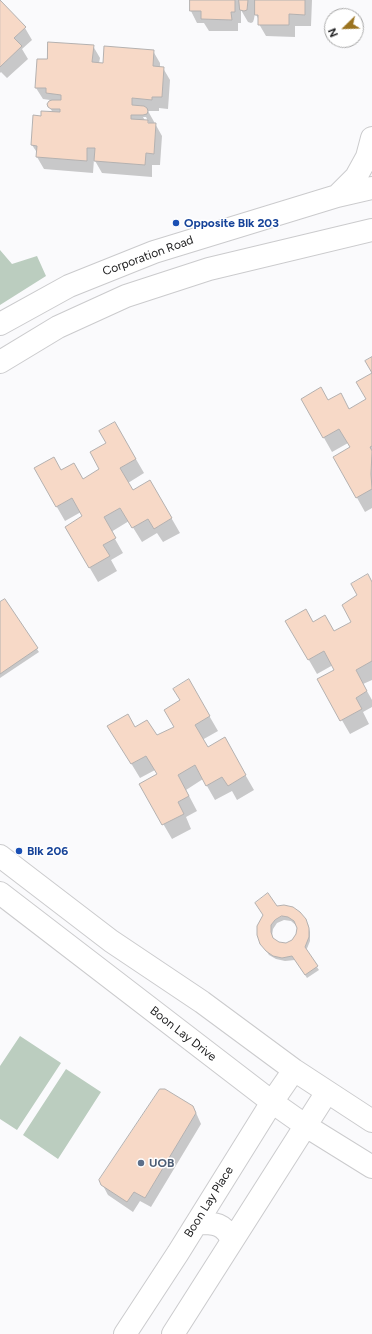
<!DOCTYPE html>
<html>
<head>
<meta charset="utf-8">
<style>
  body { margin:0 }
  #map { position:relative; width:372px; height:1334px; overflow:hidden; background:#fafafc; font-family:Figtree,sans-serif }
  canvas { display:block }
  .north { position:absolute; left:324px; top:8px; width:40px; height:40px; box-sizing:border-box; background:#fff; border:1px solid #a6a6a6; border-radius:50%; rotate:247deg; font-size:11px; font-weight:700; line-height:16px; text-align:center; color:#202021 }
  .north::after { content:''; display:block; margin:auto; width:14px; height:18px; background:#9b731f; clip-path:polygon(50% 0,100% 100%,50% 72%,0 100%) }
</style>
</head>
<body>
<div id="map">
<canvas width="372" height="1334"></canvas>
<div class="north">N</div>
</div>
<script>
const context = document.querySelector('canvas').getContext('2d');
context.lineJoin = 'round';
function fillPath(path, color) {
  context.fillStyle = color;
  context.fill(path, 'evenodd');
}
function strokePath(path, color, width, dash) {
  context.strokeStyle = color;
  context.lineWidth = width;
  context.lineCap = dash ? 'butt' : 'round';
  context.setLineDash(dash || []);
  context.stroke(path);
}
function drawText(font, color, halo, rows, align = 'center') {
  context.font = font + ' Figtree,sans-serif';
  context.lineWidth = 3;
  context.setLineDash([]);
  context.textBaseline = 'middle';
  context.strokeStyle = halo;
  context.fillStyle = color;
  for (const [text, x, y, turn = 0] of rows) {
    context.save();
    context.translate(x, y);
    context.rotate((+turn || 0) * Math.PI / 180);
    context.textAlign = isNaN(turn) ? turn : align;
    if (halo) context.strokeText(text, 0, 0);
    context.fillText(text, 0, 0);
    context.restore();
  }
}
fillPath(new Path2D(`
  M0,250L12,264L37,256L46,276L0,305Z
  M20,1036L61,1063L17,1130L0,1119V1066Z
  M66,1069L101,1092L58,1159L23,1135Z`), '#bbcdbf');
fillPath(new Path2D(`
  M191,0H312L311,26H295V37L266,36L259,24V20L255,13L254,19L253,22L251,23L248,22L241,10V23H238V31H209L204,23H197L191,11Z
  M0,1L25,28L32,40L22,49L28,59L7,78L1,72L0,73Z
  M93,46L100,58L99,63L104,64L153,51L160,63V67L163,68L170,80L168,109L159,108V111H148L162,136L160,165H152V177L102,173L94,159L93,173L44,169L37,157L38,154L32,145L42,117L53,113L48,104L50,100L43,99L36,88L48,61ZM143,117H146L149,123L147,124Z
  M372,374V508L365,512L334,457L351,448L348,443L332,452L302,399L328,401L349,410L367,400Z
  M115,423L144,473L128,483L132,491L150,481L180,533L163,542L157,533L142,542L129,521L111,532L123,553L111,560L117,571L98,582L66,527L83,517L81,512L65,521L35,469L61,471L82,480L101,469L107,443Z
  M372,584V680L363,684L372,700V707L363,712L369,724L350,734L318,679L336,670L333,665L317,674L287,622L313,623L334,632L353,622L359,596Z
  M4,601L39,652L0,678V603Z
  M189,681L218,731L202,740L207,749L224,738L254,790L237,800L232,791L215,800L203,779L186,790L197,811L186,817L191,829L172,839L140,784L158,774L155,770L140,778L117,740L135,728L157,737L175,727L181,701Z
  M276,907L305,920L308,924L310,932V941L306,951L319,970L307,978L295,960L285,961L276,959L269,955L261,943ZM284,920L291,921L298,927L297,935L293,941L286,944L279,943L273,940L272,936L273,929L277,923Z
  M160,1090L193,1106L201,1124L151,1207L140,1201L133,1212L108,1195L100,1180Z`), '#0003');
const building = new Path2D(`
  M0,0L26,27L14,38L22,46L0,67Z
  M190,0H235V12H231L232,20L201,19V11H190Z
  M239,0H248L247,10L244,11L240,10Z
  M255,0H305V15L289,14V25H258V15H255Z
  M48,42L94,45L92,62L103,63L104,46L154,50L153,66L164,67L162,97H152V100L132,98V105L144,106L147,108L148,111L147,114L143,115H131V119L148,120V123H156L154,154L146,153L145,165L94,161L95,148H87V161L36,157L37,146L31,145L33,115L41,116V111L60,112V109H51L48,107L47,104L49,101L52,100H61V95L46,93V88H35L37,59H47Z
  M372,357V446L370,447L372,451L371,474L372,489L356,498L333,457L350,447L339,429L323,438L301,399L321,387L328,400L341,393L349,409L366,399L356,382L372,373L365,361Z
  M115,422L136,459L120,468L133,490L150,480L172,518L154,529L148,519L132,528L120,508L104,517L116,538L103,545L110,556L89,568L65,527L82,516L72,498L56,507L34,468L54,457L61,470L74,463L83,479L99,469L90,452L106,443L99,431Z
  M368,574L372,582V661L356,670L367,691L356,698L362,709L340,721L317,679L334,670L324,651L308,660L285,621L306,609L313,622L325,615L334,631L351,622L342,605L357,595L351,584Z
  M5,599L38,648L0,674V602Z
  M189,679L210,716L195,725L208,747L225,737L246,775L228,786L222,777L206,786L195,765L178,775L189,796L178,802L184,814L162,825L139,784L157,774L146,756L131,764L107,726L128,714L135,727L147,720L157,735L174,727L164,710L180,700L173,689Z
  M268,893L277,906L284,905L293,907L300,912L306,919L309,928V937L305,947L318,966L305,975L292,956L282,958L273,956L266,951L260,944L257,935V926L263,915L255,903ZM282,916L288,917L294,921L297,928L296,934L292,940L286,943L279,942L273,938L271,932V925L275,920Z
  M160,1089H165L193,1106L196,1113L145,1198L134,1192L127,1202L101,1185L99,1180Z`);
fillPath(building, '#f7d9c7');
strokePath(building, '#b4b1b0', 1);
const minor = new Path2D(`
  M0,856L111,941L202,1002L294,1070L372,1121
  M0,893L272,1102L306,1126L372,1167
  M197,1223C214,1223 225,1223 232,1241
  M125,1334L178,1253L272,1102L294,1070
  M173,1334L327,1092`);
const major = new Path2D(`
  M337,196L356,177L367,157L372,138
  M0,324L69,286L154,252L337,196L372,188
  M0,362L58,327L126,296L209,269L372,230`);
strokePath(minor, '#cbcbcd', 24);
strokePath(major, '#cbcbcd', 24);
strokePath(minor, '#fff', 22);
strokePath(major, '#fff', 22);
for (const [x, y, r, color] of [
  [176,223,4,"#1a4fb4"],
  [19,851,4,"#1a4fb4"],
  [141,1163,4,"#5c6f8a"]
]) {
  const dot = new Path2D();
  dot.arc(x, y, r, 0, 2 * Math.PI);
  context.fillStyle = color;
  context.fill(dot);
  strokePath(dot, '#fff', 1.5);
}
drawText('bold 12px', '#164399', '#fff', [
  ["Opposite Blk 203",184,223],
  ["Blk 206",27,851]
], 'left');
drawText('12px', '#202021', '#fff', [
  ["Corporation Road",148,256,-20],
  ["Boon Lay Drive",183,1034,38],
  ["Boon Lay Place",209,1202,-58]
]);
drawText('bold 12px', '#4e5e75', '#fff', [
  ["UOB",149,1163]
], 'left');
</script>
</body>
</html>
